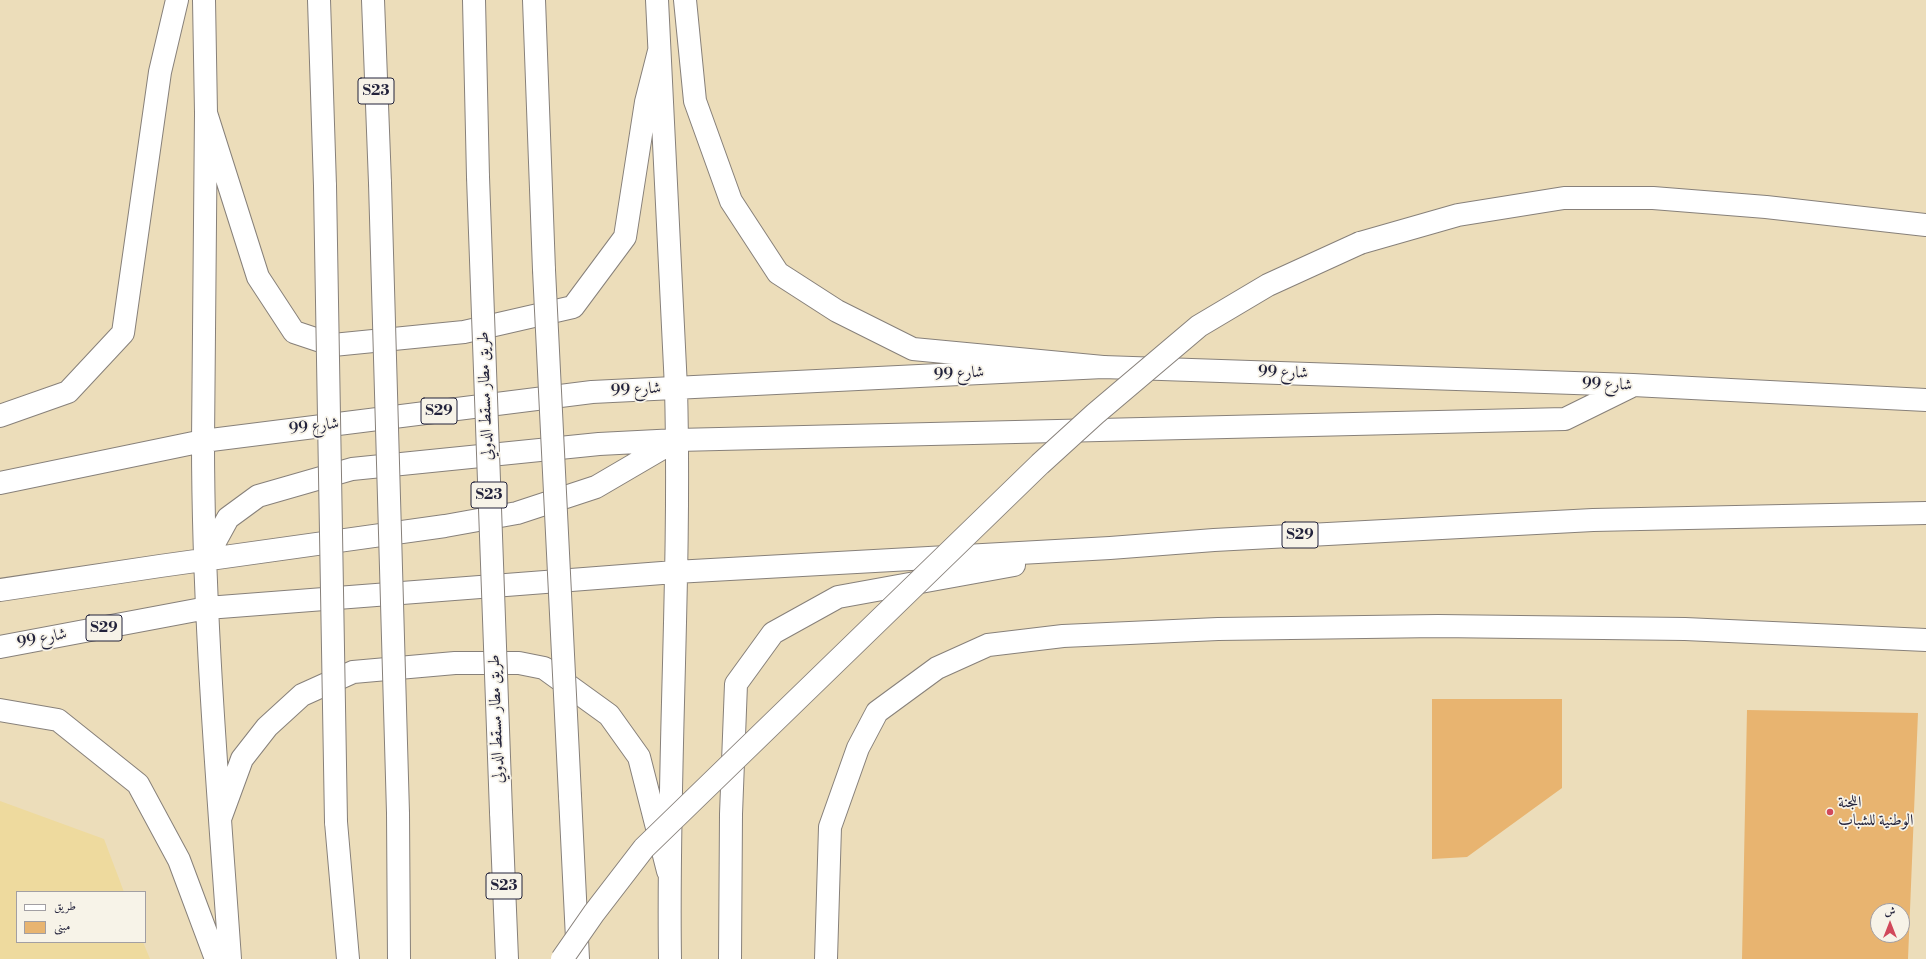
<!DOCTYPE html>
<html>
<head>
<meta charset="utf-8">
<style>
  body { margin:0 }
  #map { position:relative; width:1926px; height:959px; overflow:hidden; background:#ecddba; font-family:"Libre Bodoni",Amiri,serif }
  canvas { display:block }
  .legend { position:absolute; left:16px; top:891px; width:130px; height:52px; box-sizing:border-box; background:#f7f3e8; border:1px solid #a29fa3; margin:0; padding:5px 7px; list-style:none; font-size:12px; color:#22223b }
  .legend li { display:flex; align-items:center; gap:8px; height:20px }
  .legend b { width:20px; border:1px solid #a29fa3 }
  .north { position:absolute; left:1870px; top:903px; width:40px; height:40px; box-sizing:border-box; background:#f7f3e8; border:1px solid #a29fa3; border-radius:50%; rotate:0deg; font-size:11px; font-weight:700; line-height:16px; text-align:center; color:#22223b }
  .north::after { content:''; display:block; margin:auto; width:14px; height:18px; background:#d1495b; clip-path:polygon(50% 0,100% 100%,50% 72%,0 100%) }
</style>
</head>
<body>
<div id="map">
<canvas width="1926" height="959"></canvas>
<ul class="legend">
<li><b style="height:5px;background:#fff"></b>طريق</li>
<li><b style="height:11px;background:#e8b470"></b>مبنى</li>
</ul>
<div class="north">ش</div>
</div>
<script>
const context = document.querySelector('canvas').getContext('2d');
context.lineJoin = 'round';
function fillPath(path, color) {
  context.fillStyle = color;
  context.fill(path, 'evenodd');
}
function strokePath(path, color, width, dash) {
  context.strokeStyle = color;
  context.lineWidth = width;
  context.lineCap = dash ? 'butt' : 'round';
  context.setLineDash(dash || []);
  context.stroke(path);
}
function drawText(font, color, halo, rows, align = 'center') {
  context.font = font + ' "Libre Bodoni",Amiri,serif';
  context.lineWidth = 3.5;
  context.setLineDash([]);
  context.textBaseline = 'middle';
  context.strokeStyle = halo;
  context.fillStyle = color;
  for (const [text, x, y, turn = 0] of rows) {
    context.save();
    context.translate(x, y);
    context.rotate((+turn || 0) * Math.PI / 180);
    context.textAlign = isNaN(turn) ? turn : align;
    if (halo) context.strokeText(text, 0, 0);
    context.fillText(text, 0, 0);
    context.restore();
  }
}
fillPath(new Path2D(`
  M0,801L104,839L124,892H17V942H143L150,959H0Z`), '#eeda9e');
fillPath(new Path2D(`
  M1432,699H1562V788L1467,857L1432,859Z
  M1747,710L1918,713L1908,959H1742ZM1878,911H1902V935H1878Z`), '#e8b470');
const minor = new Path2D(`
  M826,959L830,827L858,748L877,712L937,668L988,645L1063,636L1218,629L1438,626L1685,629L1926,640`);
const major = new Path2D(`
  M373,0L380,183
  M474,0L478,177
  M1360,243L1458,215L1564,198H1653L1766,207L1926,225
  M203,441C203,614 218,787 230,959
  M0,483L203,441L592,392L1103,367L1633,385L1926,400
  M205,560L228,518L258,496L352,469L599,444L677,440L1565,419L1630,387
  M0,590L160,566L445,526L517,513L596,487L673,442
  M0,647L207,608L675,572L1110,548L1214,540L1593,520L1926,513
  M0,710L58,720L138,784L179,860L216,959
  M501,812L507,959
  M398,813L399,959
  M220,819L242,759L267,727L302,695L353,672L455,663H519L544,668L609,715L639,757L668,871
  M670,959C667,769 681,578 676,388
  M730,959L731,814L736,684L773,633L838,597L1014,565`);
const highway = new Path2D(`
  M319,0L325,186
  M534,0L544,270
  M657,0L676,388
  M685,0L695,101L731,201L778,273L837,311L913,349L1103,367
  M206,113L258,277L294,332L333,345L464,332L573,307L625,237L646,102L659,51
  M0,416L68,392L123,333L160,72L177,0
  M203,441L206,113L204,0
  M570,796L578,959
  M336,822L348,959`);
strokePath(minor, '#87807a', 24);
strokePath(major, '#87807a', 24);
strokePath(highway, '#87807a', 24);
strokePath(minor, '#fff', 22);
strokePath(major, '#fff', 22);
strokePath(highway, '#fff', 22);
const majorBridge = new Path2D(`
  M478,177L501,812
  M380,183L398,813
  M562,959L594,913L644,848L1040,464L1095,414L1199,326L1268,285L1360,243`);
const highwayBridge = new Path2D(`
  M325,186L336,822
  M544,270L570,796`);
strokePath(majorBridge, '#87807a', 24, []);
strokePath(highwayBridge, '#87807a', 24, []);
strokePath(majorBridge, '#fff', 22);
strokePath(highwayBridge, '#fff', 22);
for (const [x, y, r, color] of [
  [1830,812,4,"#d1495b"]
]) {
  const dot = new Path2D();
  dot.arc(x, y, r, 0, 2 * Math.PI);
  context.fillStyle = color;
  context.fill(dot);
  strokePath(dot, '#f7f3e8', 1.5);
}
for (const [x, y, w] of [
  [376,91,36],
  [439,411,36],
  [489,495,36],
  [1300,535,36],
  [104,628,36],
  [504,886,36]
]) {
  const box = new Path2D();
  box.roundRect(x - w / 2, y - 13, w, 26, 3);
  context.fillStyle = '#f7f3e8';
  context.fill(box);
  strokePath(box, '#22223b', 1);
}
drawText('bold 15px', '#22223b', null, [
  ["S23",376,91],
  ["S29",439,411],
  ["S23",489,495],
  ["S29",1300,535],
  ["S29",104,628],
  ["S23",504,886]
]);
drawText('16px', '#22223b', '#f7f3e8', [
  ["99 شارع",1283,373,2],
  ["99 شارع",959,374,-3],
  ["99 شارع",1607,385,2],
  ["99 شارع",636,390,-3],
  ["طريق مطار مسقط الدولي",486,396,-92],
  ["99 شارع",314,427,-7],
  ["99 شارع",42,639,-11],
  ["طريق مطار مسقط الدولي",497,719,-92]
]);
drawText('16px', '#22223b', '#f7f3e8', [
  ["اللجنة",1838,803],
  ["الوطنية للشباب",1838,821]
], 'left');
</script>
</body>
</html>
